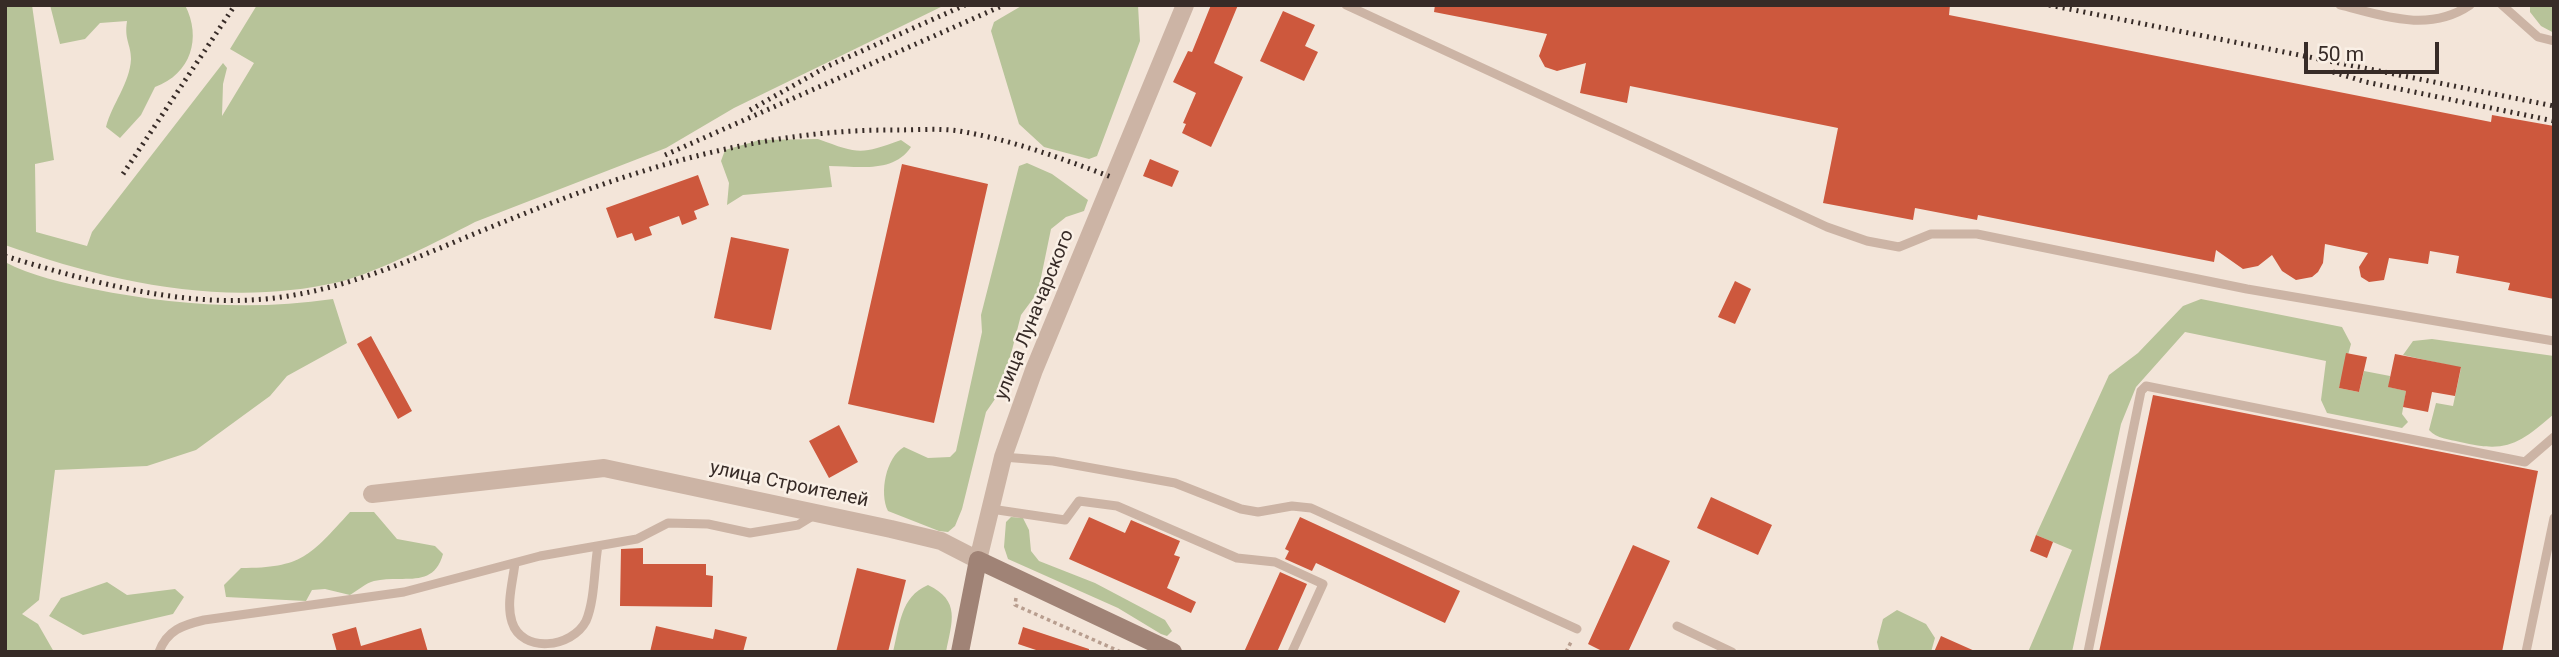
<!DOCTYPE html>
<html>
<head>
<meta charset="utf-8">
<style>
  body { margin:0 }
  #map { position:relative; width:2559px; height:657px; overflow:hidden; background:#f3e5d9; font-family:Roboto,sans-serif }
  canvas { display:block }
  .frame { position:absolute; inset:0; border:7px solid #372b27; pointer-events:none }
  .scale { position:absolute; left:2304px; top:42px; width:135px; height:32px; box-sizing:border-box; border:4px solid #372b27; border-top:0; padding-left:9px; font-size:21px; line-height:24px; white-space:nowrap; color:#372b27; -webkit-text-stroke:5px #faf0e6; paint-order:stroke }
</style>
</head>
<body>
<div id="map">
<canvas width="2559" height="657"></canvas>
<div class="frame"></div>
<div class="scale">50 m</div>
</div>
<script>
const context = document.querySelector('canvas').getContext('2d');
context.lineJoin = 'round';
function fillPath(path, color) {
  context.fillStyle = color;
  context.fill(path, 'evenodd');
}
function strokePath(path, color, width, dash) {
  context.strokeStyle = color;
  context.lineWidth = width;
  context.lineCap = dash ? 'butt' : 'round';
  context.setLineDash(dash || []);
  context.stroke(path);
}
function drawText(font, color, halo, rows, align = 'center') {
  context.font = font + ' Roboto,sans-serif';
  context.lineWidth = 5;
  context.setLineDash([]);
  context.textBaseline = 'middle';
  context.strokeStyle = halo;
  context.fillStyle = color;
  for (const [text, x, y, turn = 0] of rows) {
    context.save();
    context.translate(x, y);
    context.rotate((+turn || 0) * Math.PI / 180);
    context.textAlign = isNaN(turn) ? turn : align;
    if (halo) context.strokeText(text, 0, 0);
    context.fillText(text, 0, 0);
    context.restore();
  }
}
fillPath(new Path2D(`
  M5,5H32L54,160L35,164L36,232L87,246L92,232L223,63L227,68L223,84L222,116L254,63L230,49L257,5H945L734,108L666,148L475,222C439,241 378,272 339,282C226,308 112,283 5,245Z
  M50,5H185C202,38 191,74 155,87L141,115L120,138L106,127C112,104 130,83 131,59C131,44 124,40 127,21L100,23L85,39L60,44Z
  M1023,5H1138L1140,41L1097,156L1089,159L1044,147L1019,124L991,31L994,22Z
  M2530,5H2554V33L2541,26L2530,12Z
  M818,139C859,154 860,155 901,140L911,147C893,174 857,166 829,166L832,187L743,195L727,205L729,183L721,161L725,150L760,140Z
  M1027,163L1052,174L1088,200L1084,211L1066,217L1051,229L1038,292L1021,315L1002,389L986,412L962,509L955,526L948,532L939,531L888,511C879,493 886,457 904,447L928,458L950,457L956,451L982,332L981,315L1019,166Z
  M5,262C31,276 64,283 93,289C173,305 251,311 333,299L347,343L287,376L270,396L196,450L147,466L55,470L39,600L22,614L38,624L54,652H5Z
  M2201,299L2342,327L2351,344L2339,388L2359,392L2364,371L2390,376L2389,387L2406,391L2402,414L2408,422L2402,428L2327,413L2321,400L2326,361L2185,332L2136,387L2121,424L2072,652H2028L2072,550L2036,535L2109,375L2138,353L2183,306Z
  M2432,339L2554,356V414C2518,445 2506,453 2460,442C2449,439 2437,439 2429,430L2436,403L2453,406L2461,368L2403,355L2413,341Z
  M350,512H374L397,539L435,546L443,554C433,590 403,574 374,581C366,583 358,590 350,595L325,589L312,590L306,601L226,597L224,585L241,568C302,568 310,556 350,512Z
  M1011,517L1023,518L1029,530L1031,551L1039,561L1095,583L1165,620L1172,631L1167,636L1161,634L1118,608L1008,559L1004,547L1006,522Z
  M107,582L127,595L175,589L184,597L173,614L83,635L49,616L61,598Z
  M928,585C961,601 952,621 946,652H893C900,625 900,597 928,585Z
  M1897,610L1926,624L1935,638L1931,652L1879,650L1877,642L1883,619Z`), '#b7c399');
fillPath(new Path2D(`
  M1211,5H1238L1214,63L1243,77L1211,147L1182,133L1186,124L1183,123L1196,93L1173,82L1188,51L1192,52Z
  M1435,5H1950L1949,15L2491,122L2492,115L2554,126V299L2508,290L2510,283L2456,273L2459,256L2430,251L2428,264L2389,258L2384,280L2369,282L2361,277L2359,267L2368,253L2325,244L2323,263L2318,272L2312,277L2296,280L2282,271L2272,255L2258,266L2243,269L2216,250L2214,262L1978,215L1977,220L1915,208L1913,220L1823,203L1838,128L1630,86L1627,103L1580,93L1586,63L1557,71L1545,67L1539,56L1547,34L1434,12Z
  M1283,11L1315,25L1305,46L1318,52L1304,81L1260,61Z
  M1150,159L1179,171L1172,187L1143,176Z
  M902,164L988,184L934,423L848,404Z
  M698,175L709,205L694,211L697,219L682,225L679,216L649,227L652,235L635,241L632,233L617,238L606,208Z
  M731,237L789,249L771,330L714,318Z
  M1735,281L1751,289L1735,324L1718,317Z
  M371,336L412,411L398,419L357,344Z
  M2346,353L2367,357L2359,392L2339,388Z
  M2395,354L2461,367L2455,396L2432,392L2428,412L2403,407L2406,391L2388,387Z
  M2153,395L2538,471L2502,652H2099Z
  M839,425L858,462L829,478L809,441Z
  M1711,497L1772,525L1758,555L1697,528Z
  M1089,517L1125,533L1131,520L1180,541L1174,555L1180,557L1167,588L1196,602L1191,613L1069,559Z
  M1300,517L1460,591L1445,623L1316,563L1312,571L1285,559L1289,551L1285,549Z
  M2036,535L2053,542L2047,558L2030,551Z
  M1633,545L1670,561L1628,652H1604L1588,644Z
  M643,548V564H706V575L713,576L712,607L620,606L621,549Z
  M857,568L906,580L888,652H836Z
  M1280,572L1307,584L1277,652H1244Z
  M656,626L713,639L715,629L747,637L743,652H650Z
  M356,627L361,646L421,628L428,652H337L332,634Z
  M1023,627L1089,649V652H1042L1018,644Z
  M1941,636L1977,652H1934Z`), '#cd583d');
strokePath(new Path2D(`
  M1016,598L1015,605L1121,652
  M1566,652L1572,640`), '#b89e8f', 3.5, [3.5, 3.5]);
strokePath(new Path2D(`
  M1346,5L1827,227L1867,241L1899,247L1931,234H1977L2247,289L2554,341
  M2340,5C2384,16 2429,33 2470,5
  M2502,5L2538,37L2554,41
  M1003,457L1053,461L1175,483L1241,509L1258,512L1292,506L1311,508L1577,629
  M991,509L1065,520L1079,501L1117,506L1237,558L1275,562L1323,584L1292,652
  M515,563C513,581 506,604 512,622C522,654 572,648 586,621C595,600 594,568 598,546
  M1677,626L1732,652
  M159,652C167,630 183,625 204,620L404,592L540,556L637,539L668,523L708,524L750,533L798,525L816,514
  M2088,652L2141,391L2146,386L2525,462L2554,437
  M2526,652L2554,518`), '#ccb4a5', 9);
strokePath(new Path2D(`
  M372,494L604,468L891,529L941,541L978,560L1003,457L1034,370L1185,5`), '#ccb4a5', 18);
strokePath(new Path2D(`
  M960,652L978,560L1173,652`), '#a08376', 18);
strokePath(new Path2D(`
  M2049,5L2554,106
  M2333,72L2366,82L2554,121
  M750,110L828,66L965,5
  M665,155L1004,5
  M123,174L235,5
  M5,256C88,281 177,307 265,299C350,291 427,252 506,221C631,170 759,129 896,130C916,130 939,128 959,131C1013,140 1063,159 1114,178`), '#372b27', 5, [2, 5]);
drawText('19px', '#372b27', '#faf0e6', [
  ["улица Луначарского",1035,315,-68],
  ["улица Строителей",789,485,12]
]);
</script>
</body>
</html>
